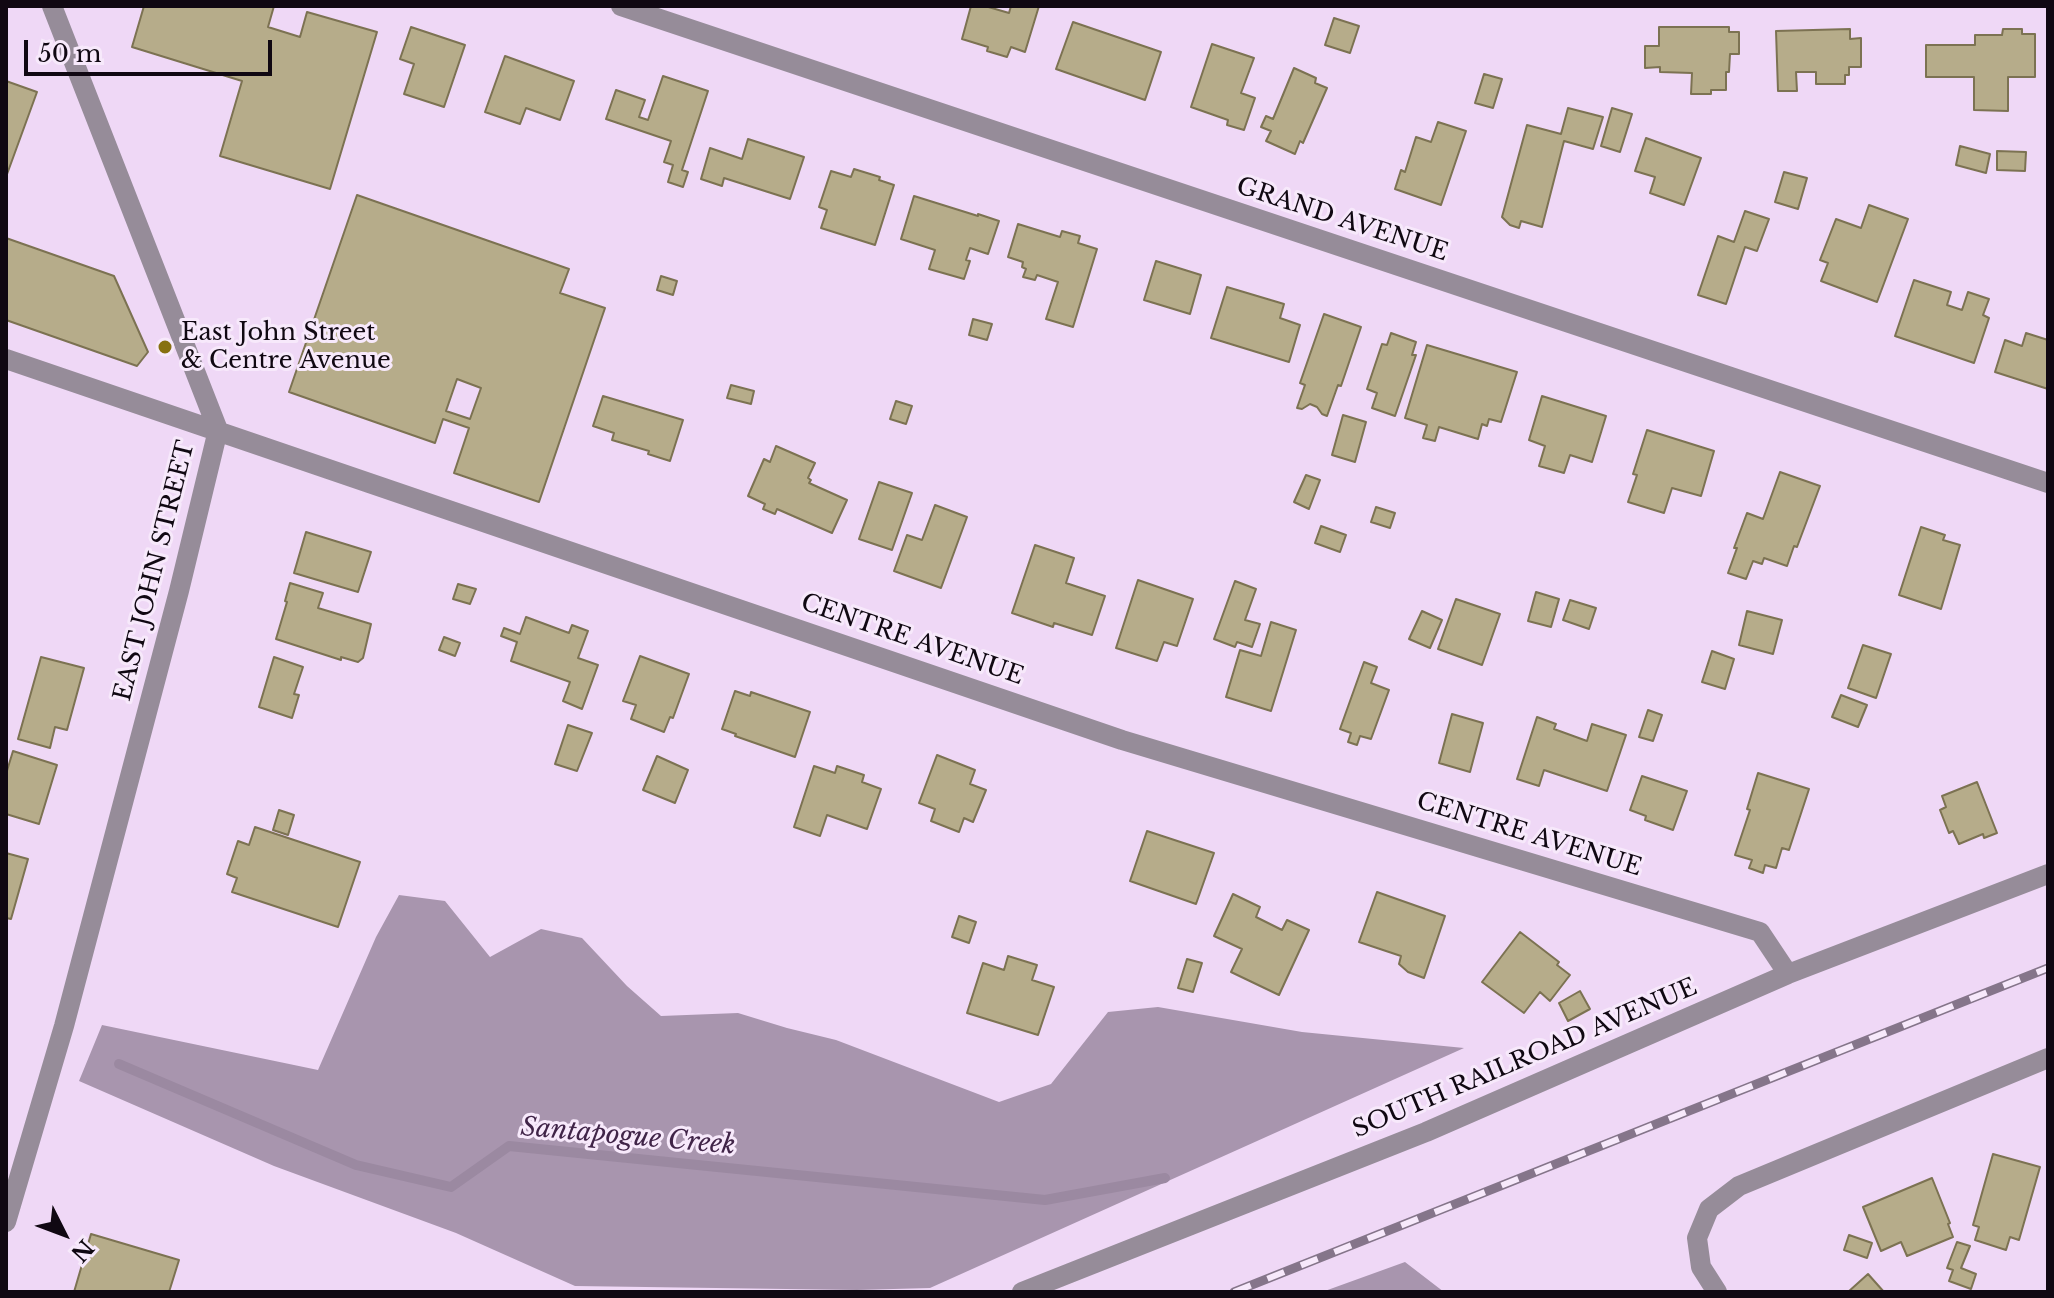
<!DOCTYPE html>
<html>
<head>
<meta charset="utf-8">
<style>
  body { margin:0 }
  #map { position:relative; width:2054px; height:1298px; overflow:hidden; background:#efd8f6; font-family:"Libre Baskerville",serif }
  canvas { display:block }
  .frame { position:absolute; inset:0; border:8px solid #100812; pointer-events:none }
  .north { position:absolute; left:24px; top:1194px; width:80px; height:80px; -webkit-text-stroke:6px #f7e9fb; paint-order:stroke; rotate:132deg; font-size:22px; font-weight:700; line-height:32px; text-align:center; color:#100812 }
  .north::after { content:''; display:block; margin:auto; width:28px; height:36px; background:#100812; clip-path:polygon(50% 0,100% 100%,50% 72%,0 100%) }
  .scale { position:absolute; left:24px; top:40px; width:248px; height:36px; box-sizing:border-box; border:4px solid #100812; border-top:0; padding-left:10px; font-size:24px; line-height:28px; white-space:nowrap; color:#100812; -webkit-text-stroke:6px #f7e9fb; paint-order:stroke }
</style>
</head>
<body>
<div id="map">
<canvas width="2054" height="1298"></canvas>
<div class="frame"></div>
<div class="north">N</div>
<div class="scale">50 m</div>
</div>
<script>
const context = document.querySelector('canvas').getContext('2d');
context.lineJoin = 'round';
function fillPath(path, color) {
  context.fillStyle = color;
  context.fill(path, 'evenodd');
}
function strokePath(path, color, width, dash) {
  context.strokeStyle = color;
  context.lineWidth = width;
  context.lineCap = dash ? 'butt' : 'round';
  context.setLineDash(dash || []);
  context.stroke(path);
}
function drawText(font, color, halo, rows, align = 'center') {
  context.font = font + ' "Libre Baskerville",serif';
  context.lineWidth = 6;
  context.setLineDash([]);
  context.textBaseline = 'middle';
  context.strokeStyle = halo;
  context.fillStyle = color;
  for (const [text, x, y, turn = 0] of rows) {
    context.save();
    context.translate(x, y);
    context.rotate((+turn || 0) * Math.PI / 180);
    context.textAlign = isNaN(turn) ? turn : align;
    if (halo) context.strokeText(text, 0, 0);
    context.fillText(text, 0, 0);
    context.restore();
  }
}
fillPath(new Path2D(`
  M399,895L445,901L490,957L541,929L582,938L627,986L661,1016L738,1013L787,1028L836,1040L999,1102L1051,1084L1108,1012L1158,1007L1302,1032L1464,1048L930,1288L857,1290L575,1286L456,1233L274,1166L79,1081L102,1025L318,1070L376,937Z
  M1405,1262L1444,1292H1322Z`), '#a895ae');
strokePath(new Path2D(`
  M119,1064L356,1165L451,1187L509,1146L1045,1200L1165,1178`), '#9b89a1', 10);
const building = new Path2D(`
  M144,6H274L268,27L300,37L307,12L377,32L330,189L220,156L242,81L132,47Z
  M971,6H985L1009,13L1011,6H1039L1025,52L1011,47L1007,57L987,51L988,47L962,39Z
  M1334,18L1359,26L1350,53L1325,45Z
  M1073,22L1161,52L1145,100L1056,69Z
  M411,27L465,45L444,107L404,94L414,64L400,59Z
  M1659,27H1729V32H1739V54H1730L1729,72H1726V90H1711V94H1691L1692,73L1660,72V67L1645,68V46H1659Z
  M1850,29V39L1861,38V67H1849V75H1845V84H1816V72H1796L1797,91H1778L1776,31Z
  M2003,29H2022V34H2035V77H2008V111L1974,110V77H1926V45H1975V35H2002Z
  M1212,44L1254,58L1241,93L1255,98L1244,130L1227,125L1228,120L1191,107Z
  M505,56L574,81L560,120L526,108L520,124L485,112Z
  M1294,68L1316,78L1315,83L1327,88L1303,143L1300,141L1295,154L1266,141L1271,131L1261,127L1266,116L1273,119Z
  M1484,74L1502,79L1493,108L1475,103Z
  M663,76L708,91L682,170L688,172L683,187L668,182L673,165L664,162L671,141L606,119L616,90L645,100L639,117L648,120Z
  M6,81L37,92L6,177Z
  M1568,108L1603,117L1593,149L1564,141L1542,227L1521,221L1519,228L1510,225L1502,217L1527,125L1561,134Z
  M1612,108L1632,114L1620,152L1601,146Z
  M1438,122L1466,131L1441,205L1395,189L1401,170L1405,172L1416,137L1431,142Z
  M1646,138L1701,158L1684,205L1650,193L1655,177L1635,171Z
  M748,139L804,157L790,199L724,178L722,186L701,179L710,148L742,159Z
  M1960,146L1990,154L1986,173L1956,165Z
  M1997,151L2026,152L2025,171L1997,170Z
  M854,169L880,177L879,180L894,185L875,245L821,228L827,210L819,207L831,171L851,177Z
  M1784,172L1807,178L1798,209L1775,202Z
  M357,195L569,269L560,293L605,308L539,502L454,473L469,428L443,419L435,443L289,392ZM457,379L481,388L470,419L446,411Z
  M914,196L978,216V214L999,221L988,254L970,248L966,260L970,261L964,279L929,269L935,250L901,239Z
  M1869,205L1908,219L1877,302L1821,281L1828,263L1820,260L1836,219L1861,228Z
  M1745,211L1769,219L1757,251L1745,247L1726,304L1698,295L1718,236L1734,242Z
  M1018,224L1060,237L1062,231L1080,236L1078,243L1097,249L1073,327L1046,319L1058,282L1037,275L1035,280L1023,277L1026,269L1022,267L1023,262L1008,257Z
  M6,238L114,276L148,352L137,366L6,320Z
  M1156,261L1201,275L1190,314L1144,300Z
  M661,276L677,281L673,295L657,290Z
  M1914,280L1951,292L1947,305L1962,310L1968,292L1989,299L1983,315L1989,318L1974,363L1895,336Z
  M1227,287L1284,304L1280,318L1300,325L1289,362L1211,338Z
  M1324,314L1361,327L1341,386L1338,385L1327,416L1322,414L1317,407L1310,404L1302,409L1297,408L1305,385L1300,383Z
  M973,319L992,324L987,340L969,335Z
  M1391,333L1416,342L1412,355H1416L1395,416L1372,408L1377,393L1367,389L1382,344L1387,345Z
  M2026,333L2048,340V389L1995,372L2005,340L2022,346Z
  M1427,345L1517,372L1501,422L1489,419L1487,426L1482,424L1478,439L1439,427L1435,441L1423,438L1427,425L1405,418Z
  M731,385L754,391L751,404L727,398Z
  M603,396L683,420L670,461L648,454L649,451L612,440L614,433L593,426Z
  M1542,396L1606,416L1592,462L1570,455L1564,473L1539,466L1545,446L1529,440Z
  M896,401L912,406L906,424L890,419Z
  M1343,415L1366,422L1355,462L1332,455Z
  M1647,430L1714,451L1701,496L1672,488L1664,513L1628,502L1637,475L1633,474Z
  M776,446L815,463L808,478L811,480L809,483L847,500L832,533L777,509L775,514L763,509L765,504L748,496L764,459L770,462Z
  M1780,472L1820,486L1797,547L1794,546L1787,566L1764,558L1762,564L1753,561L1746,579L1728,573L1737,548H1734L1747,513L1763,519Z
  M1306,475L1320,480L1309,509L1294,502Z
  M879,482L912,493L892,550L859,539Z
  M935,505L967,517L941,588L894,571L907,535L922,540Z
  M1376,507L1395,513L1390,528L1371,522Z
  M1321,526L1346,535L1340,552L1315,543Z
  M1921,527L1945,535L1943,540L1960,545L1941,609L1899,595Z
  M306,532L371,552L358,592L294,573Z
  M1035,545L1074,558L1066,583L1105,596L1092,635L1054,623L1053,627L1012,613Z
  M1138,580L1193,599L1177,646L1164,642L1157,661L1116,648Z
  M1235,581L1256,589L1245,620L1260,624L1252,647L1237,642L1235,647L1214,639Z
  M290,583L323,593L318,608L371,624L363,658L358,662L341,657V660L276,639L287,602L285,601Z
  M458,584L476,589L470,604L453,599Z
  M1536,592L1559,599L1551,627L1528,621Z
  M1456,599L1500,614L1482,665L1438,649Z
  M1570,600L1596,608L1589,629L1563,620Z
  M1422,611L1442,620L1430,648L1409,639Z
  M1747,611L1782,620L1773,654L1739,645Z
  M526,617L569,633L572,625L588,631L578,658L598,665L582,709L563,701L570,682L511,661L517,642L501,636L504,628L520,634Z
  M1271,622L1296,630L1271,711L1226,697L1240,650L1261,656Z
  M444,637L460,643L455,656L439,650Z
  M1863,645L1891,654L1876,698L1848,688Z
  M1712,651L1734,659L1725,689L1702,682Z
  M640,656L689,674L673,718L670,717L664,732L631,719L636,705L623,701Z
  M41,657L84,668L67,730L55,727L50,748L18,739Z
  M274,657L303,667L294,694L299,695L292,718L259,707Z
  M1364,662L1377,667L1371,683L1389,690L1371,739L1360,736L1357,745L1348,742L1351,733L1340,729Z
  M735,691L750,696L751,692L810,712L795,757L735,736L736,734L722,729Z
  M1841,695L1867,705L1858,727L1832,717Z
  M1648,710L1662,715L1653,741L1639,737Z
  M1452,714L1483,723L1470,772L1439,763Z
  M1537,717L1556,724L1554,729L1587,741L1592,724L1626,735L1607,791L1544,770L1539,786L1517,779Z
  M568,725L592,733L577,771L555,764Z
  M13,751L57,765L39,824L6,814V774Z
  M937,755L975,770L970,784L986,790L973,822L964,818L959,832L931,821L935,809L919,803Z
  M657,756L688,770L675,803L643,790Z
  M814,766L835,773L837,766L864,775L862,782L881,789L867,829L827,815L820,836L794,827Z
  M1758,773L1809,789L1789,850L1782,848L1776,868L1765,865L1763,873L1749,868L1752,860L1735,855L1750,810L1747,809Z
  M1642,776L1687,791L1673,830L1645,820L1646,816L1630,810Z
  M1977,782L1997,833L1984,838L1983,834L1959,844L1953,831L1949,833L1940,810L1946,807L1942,796Z
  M279,810L294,815L288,835L273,830Z
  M255,827L360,862L338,927L232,892L237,878L227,874L238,841L249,845Z
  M1147,831L1214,853L1196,904L1130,881Z
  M6,853L28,859L11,919L6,918Z
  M1377,892L1445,916L1424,978L1408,972L1399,964L1401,956L1359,942Z
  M1233,894L1260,907L1256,917L1282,930L1287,920L1309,930L1279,995L1231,972L1242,949L1214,936Z
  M959,916L976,922L969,943L952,937Z
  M1520,932L1559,962L1557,965L1570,975L1550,1001L1540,992L1524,1013L1482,982Z
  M1008,956L1037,965L1032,980L1054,987L1038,1035L967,1013L983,963L1004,970Z
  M1187,959L1202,963L1193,992L1178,988Z
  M1580,991L1590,1009L1568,1021L1559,1003Z
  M1993,1154L2040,1167L2019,1240L2010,1237L2006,1250L1975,1240L1979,1227L1973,1225Z
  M1932,1178L1950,1223L1948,1224L1953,1237L1907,1256L1901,1242L1881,1251L1863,1207Z
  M91,1234L179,1260L169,1292H74Z
  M1849,1235L1872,1243L1867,1258L1844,1250Z
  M1957,1242L1970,1246L1961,1268L1976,1274L1971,1289L1949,1281L1953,1270L1947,1268Z
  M1868,1274L1884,1292H1848Z`);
fillPath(building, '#b6ac8a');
strokePath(building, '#7c7252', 2);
strokePath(new Path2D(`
  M621,6L2048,483
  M6,359L1122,740L1760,932L1788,974
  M6,1222L64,1026L179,591L218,430L52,6
  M1022,1292L1426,1132L1788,974L2048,874
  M1717,1292L1701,1267L1697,1238L1709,1209L1739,1186L2048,1058`), '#968c99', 20);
const rail = new Path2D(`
  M1234,1292L2048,968`);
strokePath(rail, '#85758a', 9);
strokePath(rail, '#f7e9fb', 6, [18]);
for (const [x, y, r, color] of [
  [165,347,8,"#877010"]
]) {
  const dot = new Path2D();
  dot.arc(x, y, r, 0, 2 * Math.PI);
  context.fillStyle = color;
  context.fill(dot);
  strokePath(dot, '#f7e9fb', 3);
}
drawText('24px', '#100812', '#f7e9fb', [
  ["GRAND AVENUE",1342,220,18],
  ["EAST JOHN STREET",155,571,-76],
  ["CENTRE AVENUE",912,640,19],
  ["CENTRE AVENUE",1529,835,17],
  ["SOUTH RAILROAD AVENUE",1525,1059,-23]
]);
drawText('24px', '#100812', '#f7e9fb', [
  ["East John Street",181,333],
  ["& Centre Avenue",181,361]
], 'left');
drawText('italic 26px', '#402448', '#f7e9fb', [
  ["Santapogue Creek",628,1137,5]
]);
</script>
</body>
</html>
